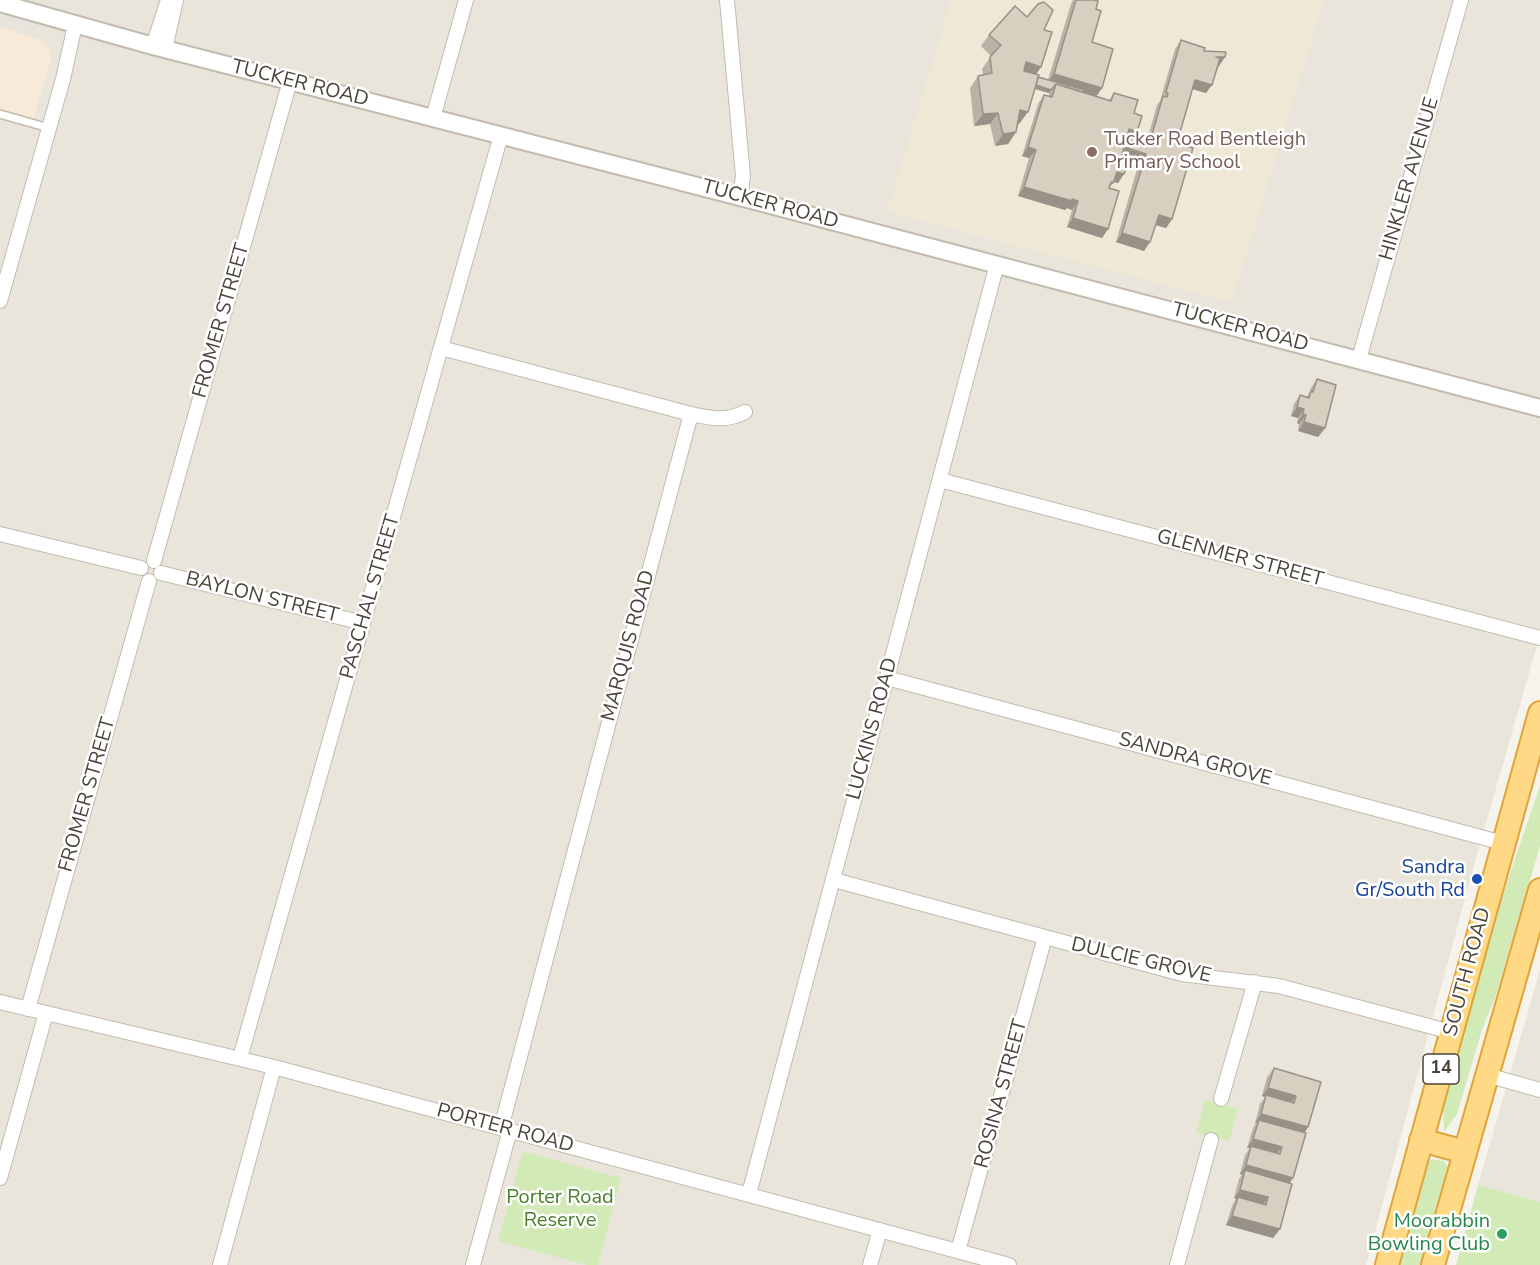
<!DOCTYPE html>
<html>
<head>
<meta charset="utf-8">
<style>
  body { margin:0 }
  canvas { display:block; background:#f6f3ec }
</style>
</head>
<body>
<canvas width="1540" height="1265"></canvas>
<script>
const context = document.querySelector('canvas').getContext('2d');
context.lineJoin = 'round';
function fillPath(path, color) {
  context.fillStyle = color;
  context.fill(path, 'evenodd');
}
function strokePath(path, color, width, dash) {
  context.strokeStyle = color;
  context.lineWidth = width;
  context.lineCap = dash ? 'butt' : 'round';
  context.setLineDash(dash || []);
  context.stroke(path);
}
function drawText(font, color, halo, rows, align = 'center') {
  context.font = font + ' "Nunito Sans",sans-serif';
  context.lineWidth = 5;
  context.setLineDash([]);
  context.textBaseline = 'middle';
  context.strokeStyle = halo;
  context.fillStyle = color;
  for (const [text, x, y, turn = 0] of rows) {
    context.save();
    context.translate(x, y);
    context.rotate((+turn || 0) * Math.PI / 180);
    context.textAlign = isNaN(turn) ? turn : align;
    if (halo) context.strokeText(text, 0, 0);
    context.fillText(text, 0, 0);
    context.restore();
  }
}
fillPath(new Path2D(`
  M0,0H1540V635L1476,858L1366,1265H0Z
  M1540,970V1202L1478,1185Z`), '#eae5da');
fillPath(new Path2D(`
  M0,27L41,40L50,50L51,59L34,118L0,109Z`), '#f7ead8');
fillPath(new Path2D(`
  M951,0H1324L1232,302L887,212Z`), '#efe8d6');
fillPath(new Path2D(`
  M1540,786V846L1496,995L1482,1030L1457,1114L1444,1132L1443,1109L1448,1085L1494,920Z
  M1205,1100L1238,1109L1229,1141L1196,1133Z
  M525,1152L621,1178L598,1265H587L498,1241L522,1154Z
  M1432,1159L1444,1161L1449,1168L1421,1265H1399L1428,1162Z
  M1478,1185L1540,1202V1265H1456Z`), '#d2eab5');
fillPath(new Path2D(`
  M0,12L46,25L36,29L0,18Z`), '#e5e3e0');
const service = new Path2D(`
  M0,114L49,128`);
const minor = new Path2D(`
  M727,0L743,176L740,197
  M153,46L168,0
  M165,49L176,0
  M433,118L466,0
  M0,301L63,79L75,25
  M441,348L691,414L501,1128
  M1359,359L1461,0
  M691,414C711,418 726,422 745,412
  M940,480L1540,638
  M0,534L141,568
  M154,561L290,81
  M161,573L363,623
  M887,678L1503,843
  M834,880L1182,974L1279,986L1451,1032
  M0,1002L274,1067L1009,1265
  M28,1009L149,581
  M240,1058L501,135
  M1487,1075L1540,1090
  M1221,1099L1255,982
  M0,1178L46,1013
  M749,1194L997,264
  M958,1251L1045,937
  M220,1265L274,1067
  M473,1265L510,1130
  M870,1265L880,1230
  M1177,1265L1211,1140`);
const tertiary = new Path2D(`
  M0,3L153,46L740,197L1540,408`);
const trunk = new Path2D(`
  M1421,1140L1465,1152
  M1387,1265L1540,713
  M1433,1265L1540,890`);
strokePath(service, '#c2bbae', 10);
strokePath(minor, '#c2bbae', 16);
strokePath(tertiary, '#c2bbae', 20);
strokePath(trunk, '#e0a43c', 26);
strokePath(service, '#fff', 7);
strokePath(minor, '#fff', 14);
strokePath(tertiary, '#fff', 16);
strokePath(trunk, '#ffd985', 22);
fillPath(new Path2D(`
  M1073,0H1094L1092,42L1102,88L1096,96L1109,100L1114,93L1134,113L1137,132L1132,140L1146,144L1157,105L1160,101L1175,49L1181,40L1204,51L1219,66L1206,93L1192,89L1177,143L1172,219L1166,228L1156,225L1144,251L1116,242L1139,162L1129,159L1124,174L1118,183L1114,182L1109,188L1108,229L1102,238L1067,227L1072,210L1067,208L1065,210L1018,196L1029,158L1022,156L1038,104L1044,95L1049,96V93L1035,89L1019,124L1018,123L1016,132L1008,144L995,146L990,124L974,126L970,88L978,76L983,75L982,69L991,56L981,46L989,35L1027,17L1044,30L1036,75L1038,77L1048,80L1071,4Z
  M1317,379L1325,428L1318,437L1298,431L1299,424L1297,423L1298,418L1291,416L1294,404L1300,395L1307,397L1309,393L1311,388Z
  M1274,1068L1321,1082L1308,1127L1305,1132L1290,1183L1280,1229L1273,1238L1226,1225L1232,1206L1236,1199L1234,1198L1239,1179L1242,1175L1240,1174L1245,1155L1250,1148H1247L1253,1128L1256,1123H1255L1260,1104L1265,1097L1262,1096L1267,1077Z`), '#bab2a6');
fillPath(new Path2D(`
  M1216,57H1225L1219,66L1210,65Z
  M1026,62L1041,67L1033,79L1020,71Z
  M1054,74L1102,88L1096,97L1047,83Z
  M1017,80L1051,90L1049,93L1015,83Z
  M1195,80L1212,85L1206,93L1189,88Z
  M1020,110L1028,112L1019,124L1012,122Z
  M998,113L990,124L974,126L983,114Z
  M1129,129L1137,132L1131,141L1123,138Z
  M1016,132L1008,144L995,146L1003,134Z
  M1028,147L1036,150L1029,158L1022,156Z
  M1124,147L1146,154L1139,162L1118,156Z
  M1117,172L1124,174L1118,183L1110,181Z
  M1024,187L1072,199L1078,201L1072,210L1067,208L1065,210L1018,196Z
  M1159,215L1172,219L1166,228L1152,224Z
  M1073,218L1108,229L1102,238L1067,227Z
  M1122,233L1150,242L1144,251L1116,242Z
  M1297,407L1304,409L1298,418L1291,416Z
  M1303,414L1306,415L1299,424L1297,423Z
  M1304,422L1325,428L1318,437L1298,431Z
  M1268,1088L1296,1096L1290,1104L1266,1095L1265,1097L1262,1096Z
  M1261,1114L1308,1127L1302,1136L1259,1120L1256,1123H1255Z
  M1253,1139L1282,1147L1275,1155L1251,1146L1250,1148H1247Z
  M1246,1165L1293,1178L1287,1187L1245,1170L1242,1175L1240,1174Z
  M1240,1190L1268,1197L1262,1206L1238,1197L1236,1199L1234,1198Z
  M1232,1216L1280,1229L1273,1238L1226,1225Z`), '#979187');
const building = new Path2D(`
  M1076,0H1094L1098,1L1096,9L1101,11L1092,42L1113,49L1102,88L1054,74Z
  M1044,2L1053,10L1044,30L1052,32L1041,67L1026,62L1024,71L1039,75L1028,112L1020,110L1016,132L1003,134L998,113L983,114L978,76L992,73L990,57L1001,45L989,35L1015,6L1027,17L1038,4Z
  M1181,40L1205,48L1204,51L1226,52L1225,57H1216L1220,58L1212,85L1195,80L1177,143L1193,148L1172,219L1159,215L1150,242L1122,233L1146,154L1124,147L1122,156L1129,158L1124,174L1117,172L1113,183L1111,182L1109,188L1119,191L1108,229L1073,218L1078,201L1072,199V201L1024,187L1036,150L1028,147L1044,95L1052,97L1056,84L1111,101L1114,93L1138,100L1134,113L1142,116L1137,132L1129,129L1127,138L1149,145L1163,96L1167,97L1168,93L1166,92Z
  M1038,77L1084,90L1083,92L1056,84L1051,90L1036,85Z
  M1317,379L1336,385L1325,428L1304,422L1306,415L1303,414L1304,409L1297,407L1300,395L1309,398L1311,391L1313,392Z
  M1274,1068L1321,1082L1308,1127L1261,1114L1266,1095L1294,1103L1296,1096L1268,1088Z
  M1259,1120L1306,1133L1293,1178L1246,1165L1251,1146L1280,1154L1282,1147L1253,1139Z
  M1245,1170L1292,1184L1280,1229L1232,1216L1238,1197L1266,1205L1268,1197L1240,1190Z`);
fillPath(building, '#d8cfc1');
strokePath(building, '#979187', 1.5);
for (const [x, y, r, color] of [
  [1092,152,6,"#8d6e63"],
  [1477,879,6,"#1a4fb4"],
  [1502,1234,6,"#2e9e5b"]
]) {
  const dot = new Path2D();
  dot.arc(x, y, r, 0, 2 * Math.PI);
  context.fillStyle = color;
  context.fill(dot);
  strokePath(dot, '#fff', 2);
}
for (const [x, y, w] of [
  [1441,1069,36]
]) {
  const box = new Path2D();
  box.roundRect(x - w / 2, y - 15, w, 30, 4.5);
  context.fillStyle = '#fff';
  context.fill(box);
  strokePath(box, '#4b4439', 1.5);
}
drawText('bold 18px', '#4b4439', null, [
  ["14",1441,1069]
]);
drawText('20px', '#4b4439', '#fff', [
  ["TUCKER ROAD",300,84,14],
  ["HINKLER AVENUE",1410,179,-74],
  ["TUCKER ROAD",770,205,15],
  ["FROMER STREET",222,321,-74],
  ["TUCKER ROAD",1240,328,15],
  ["GLENMER STREET",1240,559,15],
  ["PASCHAL STREET",371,597,-74],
  ["BAYLON STREET",262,598,14],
  ["MARQUIS ROAD",629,646,-75],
  ["LUCKINS ROAD",873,729,-75],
  ["SANDRA GROVE",1195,760,15],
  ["FROMER STREET",88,795,-74],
  ["DULCIE GROVE",1141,961,13],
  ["SOUTH ROAD",1468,972,-75],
  ["ROSINA STREET",1002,1094,-75],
  ["PORTER ROAD",505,1129,15]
]);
drawText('20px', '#785e54', '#fff', [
  ["Tucker Road Bentleigh",1104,140],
  ["Primary School",1104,163]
], 'left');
drawText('20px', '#164399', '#fff', [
  ["Sandra",1465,868],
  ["Gr/South Rd",1465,891]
], 'right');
drawText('20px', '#4a7f2a', '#fff', [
  ["Porter Road",560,1198],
  ["Reserve",560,1221]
]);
drawText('20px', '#27864d', '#fff', [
  ["Moorabbin",1490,1222],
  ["Bowling Club",1490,1245]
], 'right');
</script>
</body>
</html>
